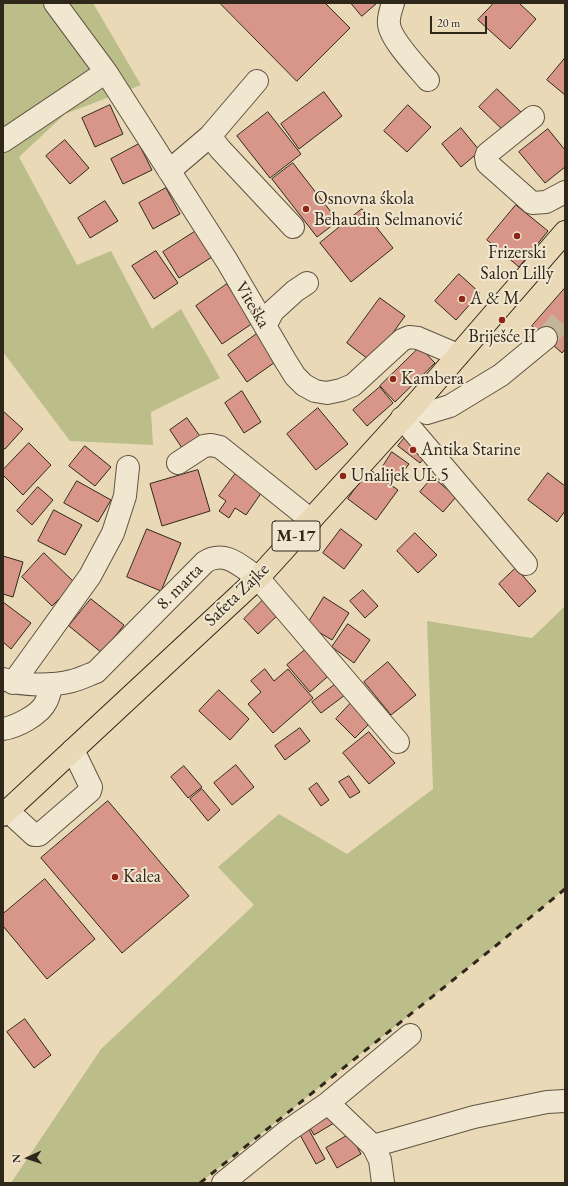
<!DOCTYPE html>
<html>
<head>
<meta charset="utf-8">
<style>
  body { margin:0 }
  #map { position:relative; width:568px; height:1186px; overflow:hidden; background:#ead9b7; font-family:"EB Garamond",serif }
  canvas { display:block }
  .frame { position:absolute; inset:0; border:4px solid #30271b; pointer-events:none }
  .north { position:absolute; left:8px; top:1138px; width:40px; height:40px; -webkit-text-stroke:3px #f1e6d0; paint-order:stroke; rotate:267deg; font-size:11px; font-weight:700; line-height:16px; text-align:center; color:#30271b }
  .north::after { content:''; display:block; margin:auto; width:14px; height:18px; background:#30271b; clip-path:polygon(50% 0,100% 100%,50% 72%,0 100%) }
  .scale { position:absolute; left:430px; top:16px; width:57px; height:18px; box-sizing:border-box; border:2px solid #30271b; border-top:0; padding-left:5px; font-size:12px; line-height:14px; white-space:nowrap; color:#30271b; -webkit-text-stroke:3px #f1e6d0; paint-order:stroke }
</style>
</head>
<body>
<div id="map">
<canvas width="568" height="1186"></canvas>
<div class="frame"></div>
<div class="north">N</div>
<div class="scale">20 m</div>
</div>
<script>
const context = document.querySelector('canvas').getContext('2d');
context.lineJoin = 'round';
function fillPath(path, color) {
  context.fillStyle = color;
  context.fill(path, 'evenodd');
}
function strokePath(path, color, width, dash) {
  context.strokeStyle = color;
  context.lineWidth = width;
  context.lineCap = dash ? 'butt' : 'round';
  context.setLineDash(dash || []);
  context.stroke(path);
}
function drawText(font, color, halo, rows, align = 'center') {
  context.font = font + ' "EB Garamond",serif';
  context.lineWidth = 4;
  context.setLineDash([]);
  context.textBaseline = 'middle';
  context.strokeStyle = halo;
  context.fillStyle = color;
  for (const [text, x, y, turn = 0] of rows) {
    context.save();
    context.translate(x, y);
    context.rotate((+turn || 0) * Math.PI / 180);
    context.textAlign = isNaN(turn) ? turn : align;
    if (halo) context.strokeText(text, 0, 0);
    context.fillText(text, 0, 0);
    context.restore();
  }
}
fillPath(new Path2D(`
  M3,3H93L141,85L65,114L19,157L77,265L111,251L152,329L181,309L220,378L151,412L153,445L70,441L3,352Z
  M565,606V889L493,948L200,1183H11L101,1049L254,905L218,867L279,814L347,854L433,789L427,621L532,638Z`), '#bcbe8a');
const building = new Path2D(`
  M220,3H325L350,28L297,81Z
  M351,3H377L362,16Z
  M494,3H519L536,19L510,49L478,20Z
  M565,58V95L547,80Z
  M497,89L523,114L506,133L479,107Z
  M324,92L342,116L299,149L281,124Z
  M110,105L123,134L95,147L82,118Z
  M408,105L431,127L407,152L384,131Z
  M268,112L301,154L270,178L237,136Z
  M461,128L480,151L461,167L442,144Z
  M548,129L565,150V167L545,183L519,152Z
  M65,140L89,168L70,184L46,156Z
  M139,144L152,170L123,184L111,159Z
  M293,163L338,221L317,237L272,179Z
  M166,188L180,214L153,229L139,203Z
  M105,201L118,221L90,238L78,218Z
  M516,205L548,231L519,267L487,240Z
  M362,209L393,248L351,282L320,243Z
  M196,231L212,257L179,278L163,252Z
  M156,251L178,283L154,299L132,266Z
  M459,274L480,293L456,320L435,301Z
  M227,284L253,323L222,344L196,306Z
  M565,288V349L562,353L532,326Z
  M380,298L405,316L372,362L347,343Z
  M258,333L278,360L247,382L228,355Z
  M420,347L435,363L395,402L380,386Z
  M380,387L393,403L367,426L353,410Z
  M242,391L261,422L244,433L225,403Z
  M318,408L348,444L316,470L287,434Z
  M3,411L23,429L5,449L3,448Z
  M187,418L202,439L184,451L170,430Z
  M406,436L428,453L420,463L398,446Z
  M29,443L51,465L23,495L3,475V470Z
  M85,446L111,467L95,486L69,466Z
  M392,452L409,464L398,479L382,468Z
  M369,469L398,490L376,520L348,499Z
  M198,470L210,511L162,526L150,484Z
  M236,473L262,492L246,515L235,508L229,518L219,511L226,501L219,496Z
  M548,473L565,486V511L557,522L528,500Z
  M433,477L456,497L443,512L420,492Z
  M77,481L111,500L98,522L64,503Z
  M38,487L53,500L32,525L17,511Z
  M54,510L82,525L65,555L38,541Z
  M147,529L181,543L161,591L127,577Z
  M341,529L362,545L344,569L323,553Z
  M415,533L437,555L418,573L397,551Z
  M44,553L75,583L52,606L22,577Z
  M3,556L23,562L13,597L3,594Z
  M516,568L536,591L519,607L499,584Z
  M363,590L378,606L365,618L350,601Z
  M267,596L282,611L258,634L244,619Z
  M324,597L349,613L332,640L307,625Z
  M91,599L124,625L102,653L69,626Z
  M3,602L31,623L11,649L3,642Z
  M348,624L370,640L354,663L332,647Z
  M311,645L334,671L310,692L287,665Z
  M388,662L416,695L391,715L364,682Z
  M265,669L274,681L288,669L313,698L273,733L248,704L261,692L251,681Z
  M341,680L349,692L321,713L312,702Z
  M219,690L249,719L230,740L199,711Z
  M351,703L371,722L355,738L336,719Z
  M300,728L310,741L285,760L275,746Z
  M369,732L395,763L369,784L343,753Z
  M236,765L254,787L232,805L214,783Z
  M184,766L202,787L188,798L171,777Z
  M349,776L360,792L350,798L339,782Z
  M317,783L329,800L321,806L309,789Z
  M202,789L220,810L208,821L190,799Z
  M108,801L189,896L122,953L41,858Z
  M45,879L95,939L47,979L3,926V914Z
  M25,1019L51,1055L34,1068L7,1032Z
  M335,1113L339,1120L314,1135L310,1128Z
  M308,1128L325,1159L316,1164L299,1133Z
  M350,1134L361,1154L337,1168L326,1148Z`);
fillPath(building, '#d89689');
strokePath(building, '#30271b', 1);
strokePath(new Path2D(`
  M546,338L565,316`), '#c5b598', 22, [22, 11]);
const minor = new Path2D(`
  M55,3L106,72L227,261L285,360L295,376L304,385L315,391L327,393L341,390L353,385L402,340L409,337L418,338L458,355
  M393,3C391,10 388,17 389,24C390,39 418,68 428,80
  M533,117L487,154L486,157L487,163L532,203L546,202L565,192
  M210,136L220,149L293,227
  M3,141L106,72
  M169,171L210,136L257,81
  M265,326L273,311L295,291L307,283
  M415,405L427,413L450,406L501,375L546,338
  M402,418L526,564
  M178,463L204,446L211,445L220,447L311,520
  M3,679C23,686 52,686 72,681C80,679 88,675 96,672L205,562C225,549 242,567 258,578L398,742
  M13,683L90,576L113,533L125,496L128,467
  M3,729C16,727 40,715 46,702C49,697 50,690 52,684
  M8,811L34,835H39L90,791L91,787L73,750
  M410,1035L328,1103L373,1146L474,1117L547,1102L565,1101
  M373,1146L380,1160L383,1183
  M223,1183L286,1132L328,1103`);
const major = new Path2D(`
  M3,815L73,750L258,578L415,405L565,232`);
strokePath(minor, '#5e5442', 24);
strokePath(major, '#30271b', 24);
strokePath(minor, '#f1e6d0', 22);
strokePath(major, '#ead9b7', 22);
strokePath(new Path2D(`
  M200,1183L493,948L565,889`), '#30271b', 3, [7, 7]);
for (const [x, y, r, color] of [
  [306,209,4,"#8f2418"],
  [517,236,4,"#8f2418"],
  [462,299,4,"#8f2418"],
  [502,320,4,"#8f2418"],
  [393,379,4,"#8f2418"],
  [413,450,4,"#8f2418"],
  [343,476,4,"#8f2418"],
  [115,877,4,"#8f2418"]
]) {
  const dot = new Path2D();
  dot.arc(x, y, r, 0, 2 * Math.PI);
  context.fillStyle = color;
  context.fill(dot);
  strokePath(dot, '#f1e6d0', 1.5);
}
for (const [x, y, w] of [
  [296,536,48]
]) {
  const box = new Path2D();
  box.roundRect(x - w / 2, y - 15, w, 30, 3);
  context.fillStyle = '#f1e6d0';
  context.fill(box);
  strokePath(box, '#30271b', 1);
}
drawText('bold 17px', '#30271b', null, [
  ["M-17",296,536]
]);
drawText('18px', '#30271b', '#f1e6d0', [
  ["Osnovna śkola",314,199],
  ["Behaudin Selmanović",314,220],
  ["Frizerski",517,253,"center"],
  ["Salon Lilly",517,274,"center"],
  ["A & M",470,299],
  ["Briješće II",502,337,"center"],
  ["Kambera",401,379],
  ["Antika Starine",421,450],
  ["Unalijek UL 5",351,476],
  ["Kalea",123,877]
], 'left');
drawText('18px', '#30271b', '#f1e6d0', [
  ["Viteška",252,305,59],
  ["8. marta",180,587,-45],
  ["Safeta Zajke",237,595,-44]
]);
</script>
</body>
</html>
